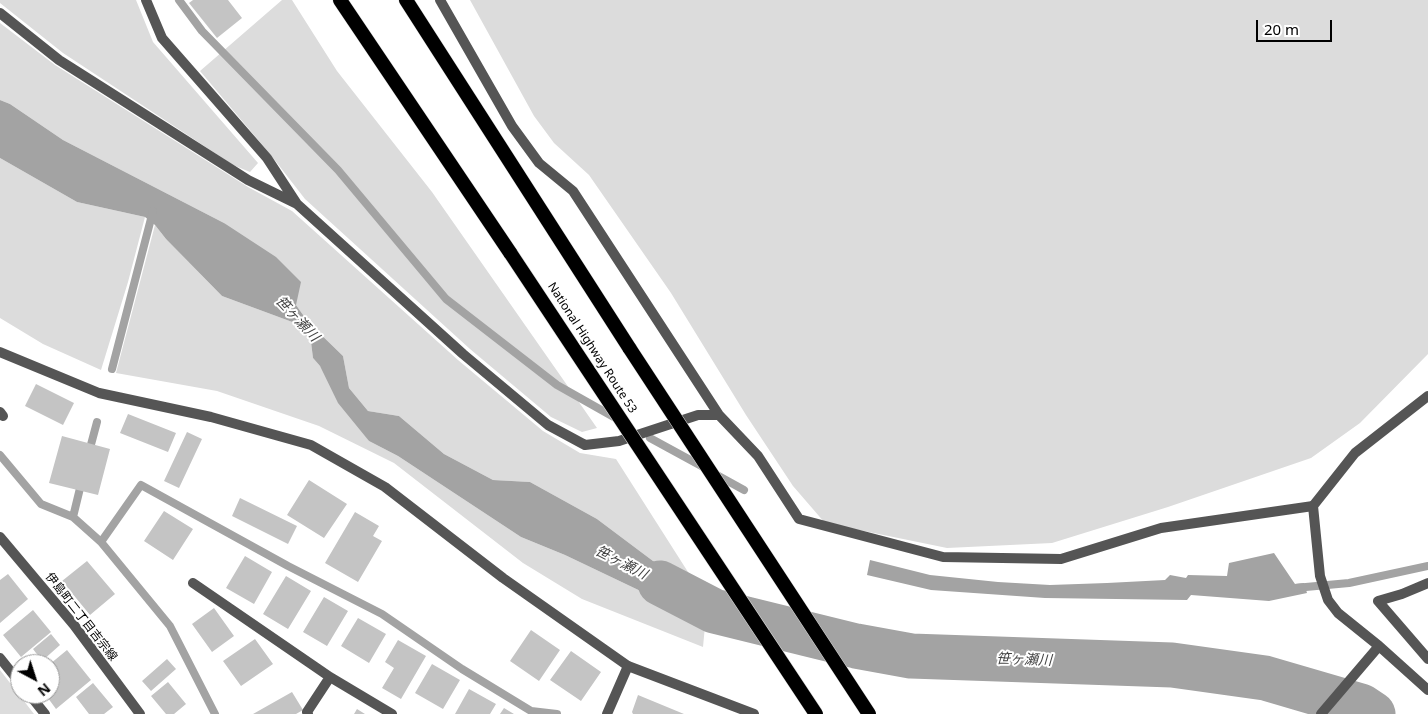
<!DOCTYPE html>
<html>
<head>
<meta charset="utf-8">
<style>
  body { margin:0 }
  #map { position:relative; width:1428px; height:714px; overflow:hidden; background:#fff; font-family:"Noto Sans",sans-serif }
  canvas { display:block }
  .north { position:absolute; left:10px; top:654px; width:50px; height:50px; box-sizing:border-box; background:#fff; border:1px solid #999; border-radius:50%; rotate:140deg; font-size:14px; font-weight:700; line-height:20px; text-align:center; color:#000 }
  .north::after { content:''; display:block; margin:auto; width:18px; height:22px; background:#000; clip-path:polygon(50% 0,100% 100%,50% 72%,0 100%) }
  .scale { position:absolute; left:1256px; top:20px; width:76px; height:22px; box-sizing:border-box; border:2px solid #000; border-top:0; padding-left:6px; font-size:15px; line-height:18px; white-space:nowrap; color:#000; -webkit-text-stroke:4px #fff; paint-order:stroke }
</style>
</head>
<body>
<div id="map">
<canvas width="1428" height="714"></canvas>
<div class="north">N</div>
<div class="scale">20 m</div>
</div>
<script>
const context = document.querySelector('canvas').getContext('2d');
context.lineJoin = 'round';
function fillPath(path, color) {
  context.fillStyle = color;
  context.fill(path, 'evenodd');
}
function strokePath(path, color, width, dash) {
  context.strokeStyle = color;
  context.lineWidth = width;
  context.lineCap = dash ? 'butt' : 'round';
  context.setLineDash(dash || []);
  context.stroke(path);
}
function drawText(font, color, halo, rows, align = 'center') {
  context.font = font + ' "Noto Sans","Noto Sans JP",sans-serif';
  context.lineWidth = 4;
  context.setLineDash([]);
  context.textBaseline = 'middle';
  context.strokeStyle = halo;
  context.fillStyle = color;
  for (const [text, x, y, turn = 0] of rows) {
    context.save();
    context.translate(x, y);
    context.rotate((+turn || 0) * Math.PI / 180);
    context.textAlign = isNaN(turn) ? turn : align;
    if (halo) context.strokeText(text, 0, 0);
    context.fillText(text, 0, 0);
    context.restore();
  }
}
fillPath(new Path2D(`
  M0,0H136L153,42L258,163L250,172L233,165L63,53L0,3Z
  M282,0H292L337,71L432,192L597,428L582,432L551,417L470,349L305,199L270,154L200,71Z
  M470,0H1428V354L1360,423L1311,458L1168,507L1052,543L947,548L825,523L793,486L746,415L671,293L589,175L554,143L534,116Z
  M0,23L55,65L248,187L292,211L458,360L543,431L580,453L616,459L695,583L653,561L597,519L530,482L493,480L444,454L399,416L368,411L349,388L343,356L308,322L296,305L224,223L63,140L10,104L0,100Z
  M0,158L77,202L145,217L128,282L101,370L43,344L0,318Z
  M155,225L166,239L222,296L295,323L311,342L313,358L320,366L369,441L398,456L521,537L565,555L651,596L705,626L703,647L582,599L523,563L394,463L319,426L217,391L116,373Z
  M0,670L34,714H0Z`), '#dcdcdc');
fillPath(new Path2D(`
  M0,100L10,104L63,140L224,223L276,257L301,282L296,305L308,322L343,356L349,388L368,411L399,416L444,454L493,480L530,482L597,519L653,561L695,583L731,635L705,626L651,596L565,555L521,537L398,456L369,441L338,403L320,366L313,358L311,342L295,323L222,296L166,239L155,225L145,217L77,202L0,158Z
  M1274,553L1295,584L1304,583L1307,593L1269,601L1191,595L1187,600L1045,598L931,590L867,575L870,560L930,575L998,582L1050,585L1107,583L1165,580L1170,575L1186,578L1188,575L1227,576L1229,563Z`), '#a3a3a3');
strokePath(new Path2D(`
  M179,0L202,31L338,170L446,299L557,385L619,420
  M112,369L153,211
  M650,438L705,468
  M89,452L97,422
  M0,455L41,504L73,517L101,542L170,626L215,714
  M715,474L744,490
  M73,517L82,480
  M101,542L141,485L288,566L382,614L462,669L531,711L557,714
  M1295,588L1349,583L1428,566`), '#a3a3a3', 8);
strokePath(new Path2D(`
  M660,583L714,611L856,646L911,656L1172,665L1265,678L1361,706L1373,714`), '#a3a3a3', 45);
fillPath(new Path2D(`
  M193,0H228L242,18L217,38L189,3Z
  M36,384L74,403L63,425L25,406Z
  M128,414L176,433L168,452L120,433Z
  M187,432L202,439L179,488L164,481Z
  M62,436L110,449L98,495L49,483Z
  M309,480L347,504L324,538L287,515Z
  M240,498L297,526L288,544L232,516Z
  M164,511L193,529L173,560L144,541Z
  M355,512L379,526L373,536L382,541L358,582L325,563Z
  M245,556L272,572L254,604L226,588Z
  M87,561L115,594L90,615L62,581Z
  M8,574L28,599L0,623V580Z
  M286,576L311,591L288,629L263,614Z
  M324,597L348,611L327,646L303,632Z
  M214,608L234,636L212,652L192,624Z
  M33,610L51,632L21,657L3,635Z
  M358,618L386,634L369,663L341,646Z
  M531,630L560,650L539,681L510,661Z
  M51,634L60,645L42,661L33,649Z
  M255,639L273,664L241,686L223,661Z
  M398,640L426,656L401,699L382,688L394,668L385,662Z
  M67,650L91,680L56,709L45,694H50V664Z
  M571,651L601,672L581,701L550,680Z
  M167,659L176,669L151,691L142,681Z
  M432,664L460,680L443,709L415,693Z
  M168,682L186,704L174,714H166L151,696Z
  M93,683L113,707L104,714H89L76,697Z
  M469,689L496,704L490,714H455Z
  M292,692L303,710L296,714H253Z
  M638,695L684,714H633L632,712Z
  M504,708L514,714H500Z
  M357,709L365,714H354Z`), '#c4c4c4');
const trunk = new Path2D(`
  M340,0L511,254
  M406,0L630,349`);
strokePath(trunk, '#dbdbdb', 15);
strokePath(new Path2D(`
  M0,412L3,416`), '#555', 10);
strokePath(new Path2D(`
  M146,0L162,38L267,158L297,204L463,354L548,425L585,445L619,441L698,415H719L758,456L799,519L943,557L1061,559L1161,528L1313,506
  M440,0L512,126L539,163L573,191L719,415
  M0,13L59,60L248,180L295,203
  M193,583L330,677L392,714
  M1428,583L1402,594L1378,601L1428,659
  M0,658L20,683
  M29,694L45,714
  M308,714L307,712L330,677
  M607,714L628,666`), '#555', 10);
strokePath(new Path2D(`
  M0,352L99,393L211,417L311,445L385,487L503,578L628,666L754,714
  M1428,396L1355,453L1313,506L1320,576L1328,600L1338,613L1379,646L1428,690
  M0,537L74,625L140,714
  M1321,714L1379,646`), '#555', 10);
strokePath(trunk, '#000', 14);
const trunkBridge = new Path2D(`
  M511,254L816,714
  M630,349L869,714`);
strokePath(trunkBridge, '#dbdbdb', 15, []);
strokePath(trunkBridge, '#000', 14);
drawText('12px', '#000', '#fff', [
  ["National Highway Route 53",592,348,57],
  ["伊島町二丁目吉宗線",81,617,52]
]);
drawText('italic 14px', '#444', '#fff', [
  ["笹ヶ瀬川",297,319,47],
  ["笹ヶ瀬川",621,563,27],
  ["笹ヶ瀬川",1024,660,2]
]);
</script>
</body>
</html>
